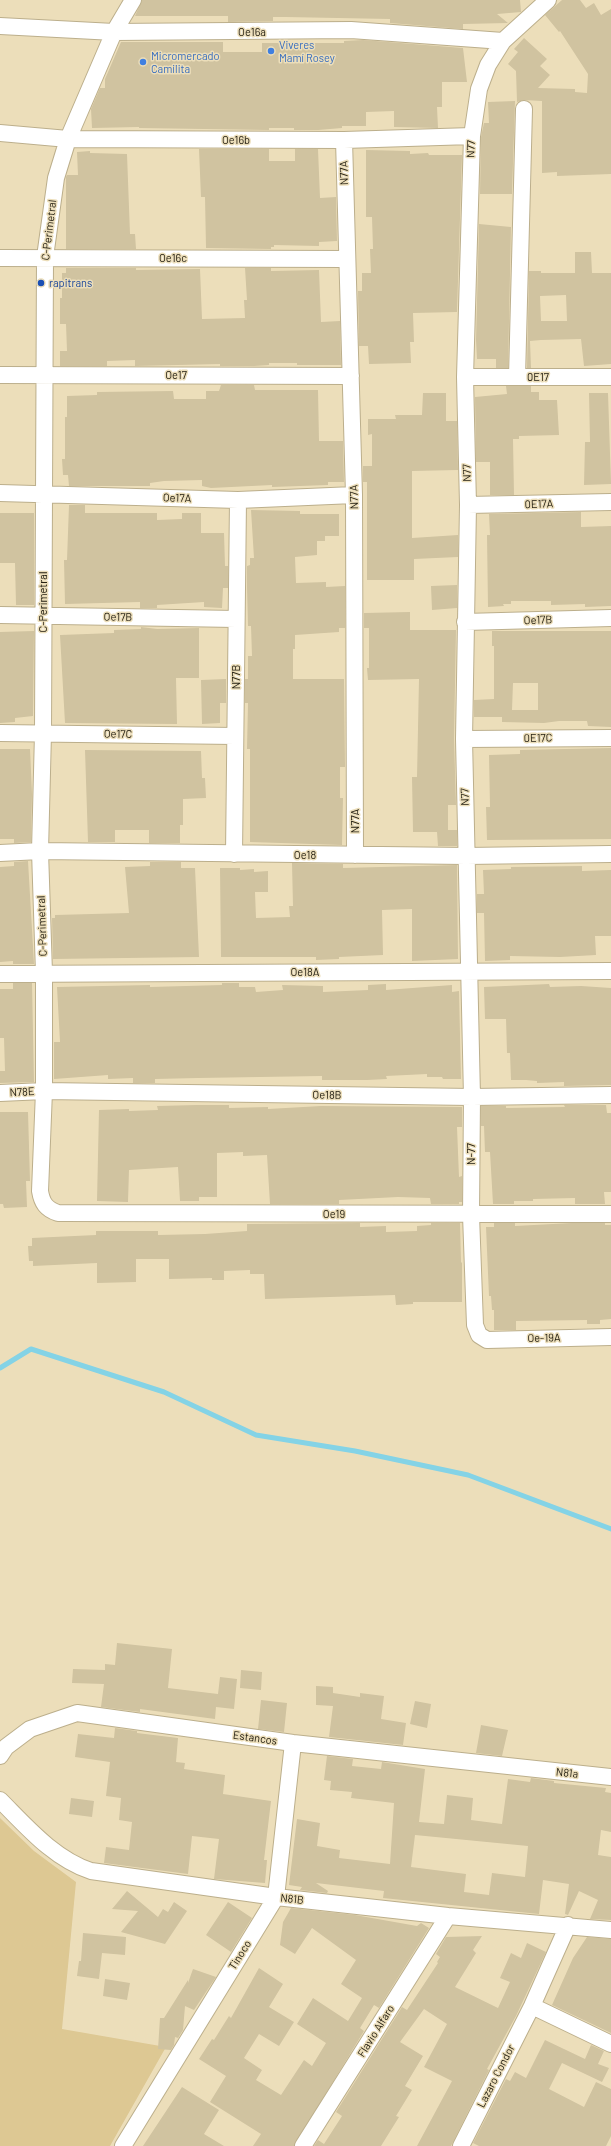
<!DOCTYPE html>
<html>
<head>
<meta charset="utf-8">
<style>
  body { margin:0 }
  canvas { display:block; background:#ecdeba }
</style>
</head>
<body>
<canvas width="611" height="2146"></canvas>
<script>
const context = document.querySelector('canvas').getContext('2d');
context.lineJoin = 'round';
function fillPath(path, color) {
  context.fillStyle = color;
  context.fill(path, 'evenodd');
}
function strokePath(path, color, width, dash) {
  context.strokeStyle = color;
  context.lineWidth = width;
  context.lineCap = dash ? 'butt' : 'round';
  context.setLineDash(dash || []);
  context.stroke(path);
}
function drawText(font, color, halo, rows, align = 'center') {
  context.font = font + ' Barlow,sans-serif';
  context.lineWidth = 3;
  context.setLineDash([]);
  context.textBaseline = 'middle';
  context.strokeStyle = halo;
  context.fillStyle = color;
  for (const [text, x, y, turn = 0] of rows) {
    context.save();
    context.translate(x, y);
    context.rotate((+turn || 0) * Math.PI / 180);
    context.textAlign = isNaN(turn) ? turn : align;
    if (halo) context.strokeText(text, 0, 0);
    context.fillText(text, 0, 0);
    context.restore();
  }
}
fillPath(new Path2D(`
  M0,1818L34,1851L76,1882L62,2029L166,2047L110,2146H0Z`), '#ddc893');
strokePath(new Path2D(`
  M0,1368L31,1349L164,1392L256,1435L355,1451L468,1475L611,1529`), '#84d3e6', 5);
fillPath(new Path2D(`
  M142,0H520L521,12L497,14L508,23L463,24V29L390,23V19L285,17H273V21L228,22V16H135Z
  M562,0H580L586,8L594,3L601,15L611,9V174L557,176V172L542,173V101L524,100L517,102L516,71L508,64L518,52L514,49L524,38L547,59L540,66L550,75L538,88L575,89V92L587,93L588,74L560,31L559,32L545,15Z
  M363,40L463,48L467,82H442V107H437L438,128L394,127V111L366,112V126H342V128L318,130H294V128H269V130L139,128V127L92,128L91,109L100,88H105V79L121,42H223V52H262V43H344V41Z
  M515,101L512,194H480L481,137L484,123H489L488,102Z
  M199,149H269V161H295V149H318L320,198L336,197L337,241L319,242V246L274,245V247H271V249L206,248L205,197H201Z
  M366,150L410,151V154L428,153L429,155H462L457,312L413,313L414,342H410L411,363L369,364L368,346H359L358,291H362V273H371L370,249H373L372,217H366Z
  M90,151V153L127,154L130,234H135L136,249H66V177L67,175H78L77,152Z
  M479,224L511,227L508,368H496V359H477L476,340Z
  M575,252H591L592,273H611V364L584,366L581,339L541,340L530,341L531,368H527L529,271H541V273H575ZM566,295L567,321H541L540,296Z
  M66,268H136V270L200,269L202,319L245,318L244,300H247L245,268H271V271L319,270L321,322L340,321L341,365H297V363H269V365L254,366H220V364L135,366V360L107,361V366H60V351H67L66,324H60V298H62V273H66Z
  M221,385H254L255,390H318L319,441H343L344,482H328V485L272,487V485L211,488L202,486V480L164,481L150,483V486H69L68,475H63L62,459H65V417H67V396L97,395V392L173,391L174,399H206V391H219Z
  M506,386H531V392H539V400H557L559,435L519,436V439H513L514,495H490V462H476L475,397L507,394Z
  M423,393H446V421H457L458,470L412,471V538L458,535V557L414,559V580H367V482H363V466H372V434L368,435V419H396L395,415H422Z
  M589,393H608L611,484L584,485L585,442H590Z
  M69,505H85V513H157V520L182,519V513H201V533H224L225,566H228V588H223L222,608L204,607V602L157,605V608H140V602L65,604L64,560H67Z
  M251,510L300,511V514H339V536H325V541H317V555L295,557L296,583L326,582V587L345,586V628H339V632L295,635V649H293V679H344L345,767H340V798H343L342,845L250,842V749H247L248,703H245V679H248V656H252L251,626H248L247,587V566L250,565V558H254Z
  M581,512V527L611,526V606L585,607V604L551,605V601H511V604H503L504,606L488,607L487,535H490L489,514Z
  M0,513H34V605H16L15,563H0Z
  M457,585V608L432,610L431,586Z
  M410,612V630H456L454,739L456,805H448V830H457V846H438L437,832H413L412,777H417L419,679L368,680L367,668H369V628H364V613Z
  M141,627L157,629L199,628V678H176L177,724L65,723L60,635L114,633V630L141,629Z
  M34,631L33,716L15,718V722L0,723V632Z
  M492,631H611V727L588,726L587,721H559L544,723L502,722V717H474V700L494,699V646H492ZM513,683H538V710H512Z
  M226,679V703H220V723L202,724L201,680Z
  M611,748V839L487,840L486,807H490L489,755L520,754V750Z
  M0,749H30L32,794L31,842L14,843V839H0Z
  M85,750L201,751L202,778H205L206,798L183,799V825H180V843H149V830H115V842H88Z
  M28,861L34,964H13V961L0,962V867L14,866V862Z
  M150,862H181V868H195L199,957L53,959L52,918H55V915L129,913L125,867L150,866Z
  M292,863L343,864V868L457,865L458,959L412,961V909L382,910L383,955L339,957V959L316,960V957H221L220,868H240V870L254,869V872L268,871V892H255L256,918L290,917L289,906H293Z
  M582,866V871L611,870V936H595L596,955L560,957L510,956V960L485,961L484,913H477V894H484L483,870L511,869V867Z
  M13,983H32L34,1082L0,1083V1071H5L4,1038H0V989H13Z
  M222,983H239V987H255L256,992L283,990L282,985L323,986V992L368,990V985L386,984V990L452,985V992L459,991L461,1079H443L442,1077H427V1074L386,1076L387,1079L367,1080H322V1076L198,1078L155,1079V1083H133V1078L108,1079V1075L54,1079V1042H60L57,987L150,985V987L222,985Z
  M549,984L550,987L581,986L611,988V1085L564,1086V1082L537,1083V1081L526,1080H511L510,1053H507L506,1019H485L484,987Z
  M197,1105H229V1108L268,1107V1109L321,1106L462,1107V1127H457L459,1177L462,1176V1202H459V1204H431L430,1198L398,1197L339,1200V1204H270L267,1155L243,1156V1152L217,1153V1197H199V1201H180L178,1167L129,1170L128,1202L97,1201L99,1110L129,1109V1111L158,1110L157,1106Z
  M564,1105H606L607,1113H611V1192H604L605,1204H575V1198L533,1199V1201H514V1204H493L490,1152H485L484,1126H481V1106H506V1108L565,1107Z
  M0,1112H28L30,1181H26L27,1207L4,1208L3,1204H0Z
  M360,1223V1227L386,1226V1232L417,1231V1226L431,1225V1223H460L461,1263L462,1262V1302H413V1304L396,1305L395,1295L265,1299L264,1274H250V1270L224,1271V1280H212V1278L169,1279V1259H136V1282L97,1283V1263L33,1266V1261H29L28,1246H32V1238L96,1235V1231H158V1235L205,1234L247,1231V1224Z
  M494,1223H515V1226L572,1223H605V1225H611V1319L600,1320V1324H587V1320L516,1321V1330H494V1310H492L491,1296H489L486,1227H494Z
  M117,1643L172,1649L168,1688L218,1694L220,1677L237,1679L234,1709L216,1707L215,1719L140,1709V1712L101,1707L104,1684L72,1683L73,1669L105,1670V1664L115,1665Z
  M241,1670L262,1672L261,1690L240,1688Z
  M316,1686L333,1687V1693L360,1697V1693L384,1696L381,1719L406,1723L403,1745L329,1737L333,1706L316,1705Z
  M261,1700L287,1703L284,1732L258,1729Z
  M415,1701L431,1704L427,1728L410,1724Z
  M481,1725L508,1730L502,1756L476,1753Z
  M115,1728L137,1731V1733L178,1738L176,1762L185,1763L184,1769L225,1775L223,1794L271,1801L264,1860H267L265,1883L214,1879L219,1839L192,1836L188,1874L104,1863L106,1847L129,1850L132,1822L119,1820L121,1798L106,1796L110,1762L75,1757L78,1734L114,1738Z
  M327,1756L353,1759L352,1766L381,1769L382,1762L425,1769L419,1822L444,1824L447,1795L473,1798L471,1820L502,1824L508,1779L530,1782L531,1778L554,1781V1783L606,1788L605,1792L611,1793V1832L601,1830L598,1855L611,1857V1920L590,1919L598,1900L579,1891L568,1915L565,1914L569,1884L543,1880L539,1914L383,1898L384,1891L316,1883L328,1891L327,1893L300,1890L302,1887L289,1885L297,1819L320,1823L317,1846L340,1850L339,1858L390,1864L394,1803L351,1798L352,1792L330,1790L331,1781L324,1780ZM415,1835L528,1846L525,1877L492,1873L489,1895L464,1892L466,1874L411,1867Z
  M71,1798L94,1801L92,1817L69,1814Z
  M127,1891L158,1917L163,1909L168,1912L174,1902L187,1911L165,1944L121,1932L138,1911L112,1909Z
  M228,1902L252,1918L231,1952L206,1935Z
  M291,1908L355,1915L417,1926L421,1923L429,1928L379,2008L374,2005L360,2028L364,2031L294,2146H253L261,2134L210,2102L226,2076L199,2059L212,2039L214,2040L229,2016L231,2018L259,1968L283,1984L269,2007L294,2022L279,2046L259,2034L244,2058L262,2070L256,2080L281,2095L304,2060L312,2066L326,2043L297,2024L313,1998L348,2021L362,1998L341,1984L356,1960L312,1928L295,1954L280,1945L283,1922Z
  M83,1933L126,1937L125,1955L102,1953L99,1979L77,1976L79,1961H81Z
  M482,1936L473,1950L476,1953L455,1987L498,2008L510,1982L500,1978L511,1953L521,1958L527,1943L546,1952L516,2016L487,2069L489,2070L451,2146H417L452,2081L424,2067L447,2024L424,2009L400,2042L423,2056L405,2086L412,2090L396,2116L399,2117L381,2146H314L318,2140L324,2144L342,2116L336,2112L402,2007L407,2010L438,1963L437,1962L440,1957L436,1954L446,1937Z
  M587,1937L611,1939V2033L552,2005L573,1958Z
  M193,1969L216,1977L194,2010L185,2006L183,2030L178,2038L175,2037L174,2045L171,2050L158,2049L160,2018H164L188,1980V1983Z
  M105,1979L130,1983L127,2000L103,1996Z
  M545,2040L585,2059L591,2045L604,2051L598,2064L609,2068L602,2082L562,2063L549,2089L584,2107L596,2082L611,2089V2136L606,2146H479L473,2143L506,2079L510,2081L515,2072L526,2078Z
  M182,2087L219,2110L204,2134L224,2146H143Z`), '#d0c3a0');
const street = new Path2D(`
  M133,0L114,32L68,139L56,178L45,257L43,733L40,851L44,973V1091L40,1191C42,1203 46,1209 58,1213L611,1214
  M548,0L503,41L488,65L479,89L472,136L465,377L468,505L464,739L472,1097L471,1215L475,1325L479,1335L487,1340L611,1337
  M0,26L114,32L351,30L503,41
  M0,133L68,139L344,140L472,136
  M344,140L354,495L355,855
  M0,258L347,259
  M0,375L351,376
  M465,377H611
  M517,377L524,109
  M0,493L238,500L354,495
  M468,505L611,502
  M0,615L236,619
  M465,622L611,618
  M0,733L235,736
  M464,739L611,738
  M0,853L40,851L466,856L611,854
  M234,854L238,500
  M0,974L611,971
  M0,1093L44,1091L472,1097L611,1095
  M0,1756L6,1747L30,1729L77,1713L293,1743L611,1777
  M0,1800C26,1826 54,1859 91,1871L276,1897L448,1916L611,1930
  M532,2006L611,2044
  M123,2146L276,1897L293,1743
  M303,2146L448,1916
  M461,2146L532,2006L568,1925`);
strokePath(street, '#bcaf8c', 18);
strokePath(street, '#fff', 16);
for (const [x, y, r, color] of [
  [271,51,4,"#3f7fe0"],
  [143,62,4,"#3f7fe0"],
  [41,283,4,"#1a4fb4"]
]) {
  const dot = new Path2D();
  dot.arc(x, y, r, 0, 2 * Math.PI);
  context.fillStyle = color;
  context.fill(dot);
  strokePath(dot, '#ecdeba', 1.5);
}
drawText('11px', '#252013', '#ecdeba', [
  ["Oe16a",252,32],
  ["Oe16b",236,140],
  ["N77",471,149,-88],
  ["N77A",344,173,-92],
  ["C-Perimetral",49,230,-83],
  ["Oe16c",173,258],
  ["Oe17",176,375],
  ["0E17",538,377],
  ["N77",467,473,-91],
  ["N77A",354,497,-91],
  ["Oe17A",177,498,2],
  ["0E17A",539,504,-2],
  ["C-Perimetral",43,602,-90],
  ["Oe17B",118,617,1],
  ["Oe17B",538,620,-2],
  ["N77B",236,677,-90],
  ["Oe17C",118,734,1],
  ["0E17C",538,738,-1],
  ["N77",465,797,-91],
  ["N77A",355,821,-90],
  ["Oe18",305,855],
  ["C-Perimetral",42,926,-92],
  ["Oe18A",305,972],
  ["N78E",22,1092,-3],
  ["Oe18B",327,1095,1],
  ["N-77",471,1154,-90],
  ["Oe19",334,1214],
  ["Oe-19A",544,1338,-1],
  ["Estancos",255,1738,8],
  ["N81a",567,1773,6],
  ["N81B",292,1899,6],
  ["Tinoco",240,1955,-58],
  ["Flavio Alfaro",376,2031,-58],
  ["Lazaro Condor",496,2076,-63]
]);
drawText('11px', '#366cbe', '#ecdeba', [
  ["Viveres",279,45],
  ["Mamí Rosey",279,58],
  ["Micromercado",151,56],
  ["Camilita",151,69]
], 'left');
drawText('11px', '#164399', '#ecdeba', [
  ["rapitrans",49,283]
], 'left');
</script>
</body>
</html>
